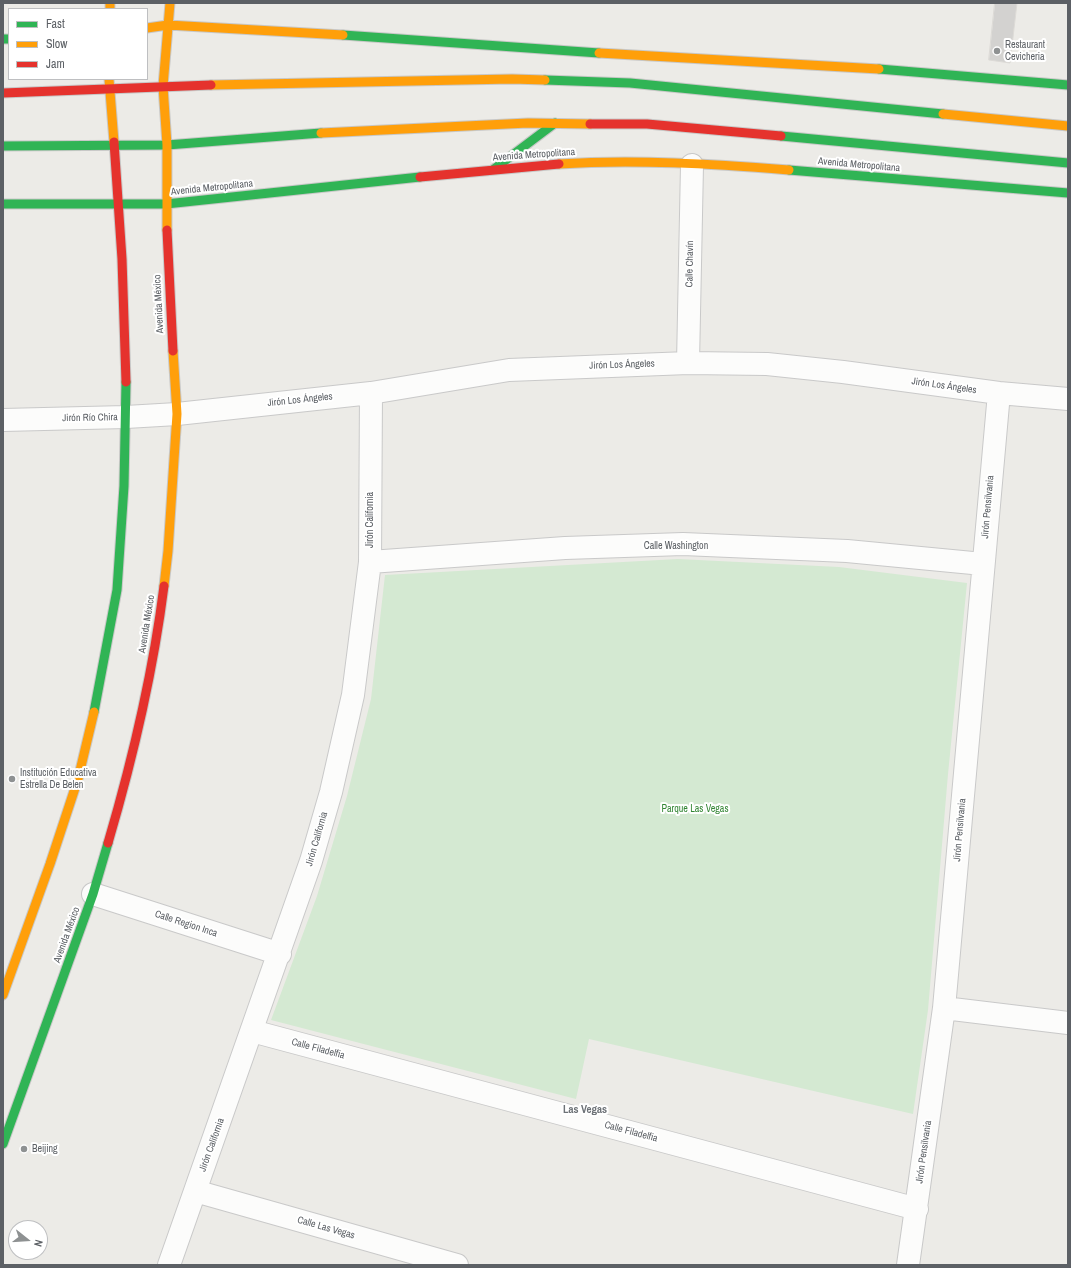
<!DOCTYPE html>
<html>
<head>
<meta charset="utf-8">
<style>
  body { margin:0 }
  #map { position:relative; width:1071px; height:1268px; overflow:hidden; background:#ecebe7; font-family:"Archivo Narrow",sans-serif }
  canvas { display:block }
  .frame { position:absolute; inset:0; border:4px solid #5c6065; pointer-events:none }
  .legend { position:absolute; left:8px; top:8px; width:140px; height:72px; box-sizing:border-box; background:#fff; border:1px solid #bebfc1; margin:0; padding:5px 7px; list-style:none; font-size:12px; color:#5c6065 }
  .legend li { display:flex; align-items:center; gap:8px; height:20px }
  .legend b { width:20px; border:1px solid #bebfc1 }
  .north { position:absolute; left:8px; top:1220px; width:40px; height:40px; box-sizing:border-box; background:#fff; border:1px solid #bebfc1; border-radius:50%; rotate:107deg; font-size:11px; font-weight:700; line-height:16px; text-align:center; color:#5c6065 }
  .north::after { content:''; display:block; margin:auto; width:14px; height:18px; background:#8e9192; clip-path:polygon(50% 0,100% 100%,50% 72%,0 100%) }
</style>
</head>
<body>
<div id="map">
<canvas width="1071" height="1268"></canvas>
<div class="frame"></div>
<ul class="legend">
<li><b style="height:5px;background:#30b455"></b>Fast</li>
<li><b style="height:5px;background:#ff9f0a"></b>Slow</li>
<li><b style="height:5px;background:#e5322d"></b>Jam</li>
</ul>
<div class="north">N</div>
</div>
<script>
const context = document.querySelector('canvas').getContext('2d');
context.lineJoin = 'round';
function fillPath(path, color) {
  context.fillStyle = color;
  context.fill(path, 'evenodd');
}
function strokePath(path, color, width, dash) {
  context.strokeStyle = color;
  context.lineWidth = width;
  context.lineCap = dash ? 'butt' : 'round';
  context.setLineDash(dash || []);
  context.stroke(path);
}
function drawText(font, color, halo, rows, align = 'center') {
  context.font = font + ' "Archivo Narrow",sans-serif';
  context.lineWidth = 4;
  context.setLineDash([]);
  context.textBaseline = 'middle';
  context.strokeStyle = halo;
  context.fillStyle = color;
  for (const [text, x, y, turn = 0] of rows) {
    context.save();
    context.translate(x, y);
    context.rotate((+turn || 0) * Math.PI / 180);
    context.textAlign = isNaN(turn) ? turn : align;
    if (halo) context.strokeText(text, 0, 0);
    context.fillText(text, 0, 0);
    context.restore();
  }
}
fillPath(new Path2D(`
  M678,559L839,567L967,583L948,774L928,1010L913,1114L589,1039L576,1099L271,1020L317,896L347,796L371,699L385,575Z`), '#d4e9d2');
const building = new Path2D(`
  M995,3H1017L1010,63L989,60Z`);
fillPath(building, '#d3d2d0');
strokePath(building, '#dcdad6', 1);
const street = new Path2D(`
  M688,363L692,165
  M3,420L126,417L177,414L371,393L509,370L688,363L767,364L843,372L999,393L1068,399
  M370,562L565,548L683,544L847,551L983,564
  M93,894L280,954
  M944,1008L1068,1023
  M252,1031L917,1209
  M195,1191L457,1265
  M169,1265L311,861L331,792L353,695L370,562L371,393
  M908,1265L944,1008L999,393`);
const fast = new Path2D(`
  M343,35L599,53
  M3,39H9
  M879,69L1068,85
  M545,80L630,83L943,114
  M781,136L1068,163
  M3,146L167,145L321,133
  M494,169L555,123
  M789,170L1068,193
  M3,204H166L420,177
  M94,712L117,590L124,486L126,382
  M3,1144L93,894L108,843`);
const slow = new Path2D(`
  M110,3V9
  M147,28L168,25L343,35
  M599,53L879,69
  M109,79L114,142
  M211,85L512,79L545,80
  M943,114L1068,126
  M321,133L528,123L590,124
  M559,164C635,159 713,164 789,170
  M167,230V145L163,86L170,3
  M164,586L168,551L177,414L173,351
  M3,995L50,864L78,779L94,712`);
const jam = new Path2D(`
  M3,93L211,85
  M590,124H647L781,136
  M114,142L122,259L126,382
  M420,177L559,164
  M167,230L173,351
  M108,843C133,758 153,673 164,586`);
strokePath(street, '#c9c9c9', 24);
strokePath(fast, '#c8c8c7', 11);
strokePath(slow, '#c8c8c7', 11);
strokePath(jam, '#c8c8c7', 11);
strokePath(street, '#fcfcfb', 22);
strokePath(fast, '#30b455', 9);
strokePath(slow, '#ff9f0a', 9);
strokePath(jam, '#e5322d', 9);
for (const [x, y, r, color] of [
  [997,51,4,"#8e9192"],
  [12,779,4,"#8e9192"],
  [24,1149,4,"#8e9192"]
]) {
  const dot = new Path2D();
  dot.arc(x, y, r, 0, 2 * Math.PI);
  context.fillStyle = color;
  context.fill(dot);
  strokePath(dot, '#fff', 1.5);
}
drawText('10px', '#5c6065', '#fff', [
  ["Restaurant",1005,45],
  ["Cevicheria",1005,57],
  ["Institución Educativa",20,773],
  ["Estrella De Belen",20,785],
  ["Beijing",32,1149]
], 'left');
drawText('10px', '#5c6065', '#fff', [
  ["Avenida Metropolitana",534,155,-4],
  ["Avenida Metropolitana",859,165,5],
  ["Avenida Metropolitana",212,188,-6],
  ["Calle Chavín",690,264,-89],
  ["Avenida México",159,304,-93],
  ["Jirón Los Ángeles",622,365,-2],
  ["Jirón Los Ángeles",944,386,8],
  ["Jirón Los Ángeles",300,400,-6],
  ["Jirón Río Chira",90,418,-1],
  ["Jirón Pensilvania",988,507,-85],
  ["Jirón California",370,520,-90],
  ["Calle Washington",676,546],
  ["Avenida México",147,624,-81],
  ["Jirón Pensilvania",960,830,-85],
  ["Jirón California",317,839,-74],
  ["Calle Region Inca",186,924,18],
  ["Avenida México",67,935,-70],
  ["Calle Filadelfia",318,1049,15],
  ["Calle Filadelfia",631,1132,15],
  ["Jirón California",212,1145,-70],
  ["Jirón Pensilvania",924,1152,-82],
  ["Calle Las Vegas",326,1228,16]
]);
drawText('10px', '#338634', '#fff', [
  ["Parque Las Vegas",695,809]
]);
drawText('bold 11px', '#6d7277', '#fff', [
  ["Las Vegas",585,1110]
]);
</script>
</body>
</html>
